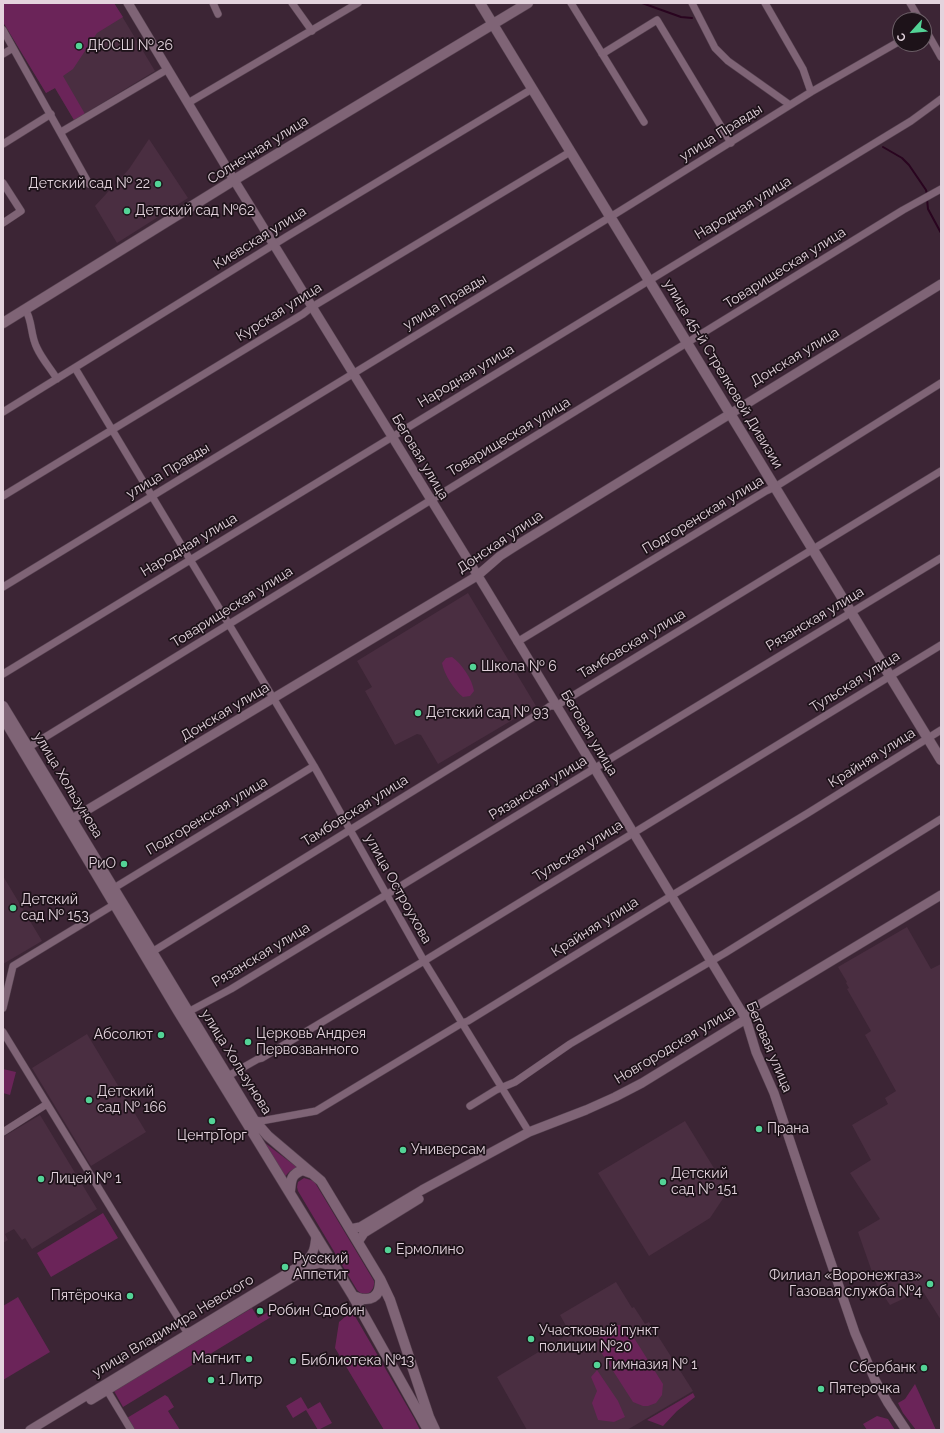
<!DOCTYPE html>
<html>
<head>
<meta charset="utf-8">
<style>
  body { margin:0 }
  #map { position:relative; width:944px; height:1433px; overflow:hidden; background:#3c2535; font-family:Raleway,sans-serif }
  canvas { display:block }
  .frame { position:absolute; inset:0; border:4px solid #e3d3dd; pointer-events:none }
  .north { position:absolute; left:892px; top:12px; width:40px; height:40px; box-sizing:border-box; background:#1d1219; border:1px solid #6c5f67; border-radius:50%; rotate:243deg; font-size:11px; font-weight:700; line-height:16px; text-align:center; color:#e3d3dd }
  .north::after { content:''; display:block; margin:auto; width:14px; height:18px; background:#53d396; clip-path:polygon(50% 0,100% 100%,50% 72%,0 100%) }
</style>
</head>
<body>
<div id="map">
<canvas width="944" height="1433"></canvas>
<div class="frame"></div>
<div class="north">С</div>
</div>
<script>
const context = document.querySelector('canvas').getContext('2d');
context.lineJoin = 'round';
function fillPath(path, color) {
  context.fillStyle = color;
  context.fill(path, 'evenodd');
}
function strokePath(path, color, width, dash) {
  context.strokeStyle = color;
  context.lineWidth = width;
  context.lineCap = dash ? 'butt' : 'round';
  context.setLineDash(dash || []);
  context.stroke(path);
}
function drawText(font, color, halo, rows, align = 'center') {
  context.font = font + ' Raleway,sans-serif';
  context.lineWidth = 3.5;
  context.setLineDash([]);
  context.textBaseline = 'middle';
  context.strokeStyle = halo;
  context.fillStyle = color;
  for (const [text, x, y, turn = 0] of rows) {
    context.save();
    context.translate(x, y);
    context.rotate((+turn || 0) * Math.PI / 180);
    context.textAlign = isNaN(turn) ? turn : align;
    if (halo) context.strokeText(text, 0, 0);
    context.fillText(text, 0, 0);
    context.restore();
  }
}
fillPath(new Path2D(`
  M3,3H114L155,71L74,120L55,88L46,93L3,22Z
  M149,139L188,198L117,243L95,206L129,169Z
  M468,593L536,706L438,764L421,735L417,734L395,745L365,691L372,687L357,661Z
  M3,876L42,941L3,964Z
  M907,927L931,969L941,964V1320L922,1290L890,1305L877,1286L858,1232L880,1219L850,1173L871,1160L852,1125L888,1104L885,1098L896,1091L865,1035L871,1031L847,989L849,988L846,983L847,982L838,967Z
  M87,1034L146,1132L91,1166L32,1068Z
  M40,1115L97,1209L32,1249L25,1238L22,1240L14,1229L5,1234L8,1240L3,1243V1137Z
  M685,1121L728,1191L710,1218L649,1256L598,1173Z
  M616,1282L632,1308L634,1307L645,1324L649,1322L693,1391L627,1430H527L497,1377L570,1333L560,1315Z`), '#4a2e41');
fillPath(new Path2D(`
  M3,3H114L123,17L97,33L73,69L63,76L85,114L74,120L55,88L46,93L3,22Z
  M452,657C462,664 472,679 474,691L470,696L463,697C454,690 444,674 442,663L446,658Z
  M3,1069L16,1072L10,1095L3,1093Z
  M265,1143L298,1168C292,1169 289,1171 285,1177Z
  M304,1178L314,1181L374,1281C375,1292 365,1299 357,1290L298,1191L297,1187L298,1182Z
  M103,1213L118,1238L51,1277L37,1253Z
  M18,1297L50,1352L3,1380V1306Z
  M252,1308L258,1318L268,1312L271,1317L123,1407L114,1391Z
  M352,1311L414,1418L420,1430H384L335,1348L339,1322Z
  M614,1325H620L629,1330L663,1384L662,1395L656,1403L648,1406H643L633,1402L599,1349C597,1337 602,1329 614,1325Z
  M597,1370L618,1401L625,1417L614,1422L598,1420L592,1403L597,1391L591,1377Z
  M915,1384L936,1430H916L903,1413L898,1403L905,1399Z
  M693,1393L695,1397L677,1411L663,1426L647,1420Z
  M165,1395L168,1397L174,1407L168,1411L180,1430H135L127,1418Z
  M301,1397L308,1409L320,1402L332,1423L318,1430L306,1410L293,1418L286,1406Z
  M877,1416L888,1419L895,1430H867L863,1424Z`), '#6b2459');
strokePath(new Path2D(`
  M642,3L681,17L692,18
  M883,147L902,158L909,165L926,190L927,194
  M927,199L928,209L941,233`), '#29041f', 2);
const minor = new Path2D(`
  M213,3L218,14
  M292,3L312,31
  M571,3L644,122
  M692,3L715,48L728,61L790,105
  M765,3L803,69L811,92
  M910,3L920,20
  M924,27L941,57
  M3,30L89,184
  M3,54L13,48
  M602,54L657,20L731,143
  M188,103L358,3
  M61,132L168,69
  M3,144L51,114
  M3,183L21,211L3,223
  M25,309C33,321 30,335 37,348C42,359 51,369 57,379
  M75,368L314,766L424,961L529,1132
  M3,412L286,237L532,89
  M3,496L303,314L312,307L570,152
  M3,587L620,211L811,92L900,41
  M517,642L766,491L775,487L941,383
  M3,674L911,121L941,99
  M29,747L903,210L941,189
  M114,888L314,766
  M152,952L543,711L550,706H556L941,471
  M3,1008L13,966L115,904
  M188,1012L231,989L941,558
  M3,1032L188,1334
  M228,1076L258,1059L262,1058L424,961L941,645
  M470,1106L496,1090L515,1082L570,1044L725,953L941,819
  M254,1120L261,1121L316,1111L462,1023L468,1021L671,896L808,813L941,730
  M3,1132L47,1104
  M105,1387L131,1430`);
const tertiary = new Path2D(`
  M128,3L234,180L486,589L746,1019L756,1052L774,1093L814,1213L855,1333L875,1380L888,1403L906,1430
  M72,819L477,576L500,556L514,547L941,284
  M350,1229L360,1227L422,1190L529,1132L586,1110L615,1097L642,1083L746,1019L752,1009L941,895
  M358,1242L364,1233L419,1199
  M91,1400L313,1265L320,1263L335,1267
  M30,1430L304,1263C314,1254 315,1248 316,1235`);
const secondary = new Path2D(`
  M480,3L941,760
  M3,323L234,180L528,3
  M3,706L254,1120L268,1136L321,1181L380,1279L390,1300L429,1417L435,1430
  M4,719L178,1011L353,1296L427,1428
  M290,1191C291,1180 291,1174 303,1170L311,1173
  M353,1296C370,1303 381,1298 380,1279`);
strokePath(minor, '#584452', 8);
strokePath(tertiary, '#584452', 10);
strokePath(secondary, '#584452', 11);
strokePath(minor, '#7f6476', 7);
strokePath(tertiary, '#7f6476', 9);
strokePath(secondary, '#7f6476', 10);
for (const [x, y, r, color] of [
  [79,46,4,"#53d396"],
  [158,184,4,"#53d396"],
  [127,211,4,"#53d396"],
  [473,667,4,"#53d396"],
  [418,713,4,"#53d396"],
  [124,864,4,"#53d396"],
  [13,908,4,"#53d396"],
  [161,1035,4,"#53d396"],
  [248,1042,4,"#53d396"],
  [89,1100,4,"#53d396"],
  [212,1121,4,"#53d396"],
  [759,1129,4,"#53d396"],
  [403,1150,4,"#53d396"],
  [41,1179,4,"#53d396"],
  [663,1182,4,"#53d396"],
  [388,1250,4,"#53d396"],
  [285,1267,4,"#53d396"],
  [930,1284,4,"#53d396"],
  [130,1296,4,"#53d396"],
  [260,1311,4,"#53d396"],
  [531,1339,4,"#53d396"],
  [249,1359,4,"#53d396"],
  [293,1361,4,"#53d396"],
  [597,1365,4,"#53d396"],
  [924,1368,4,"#53d396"],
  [211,1380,4,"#53d396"],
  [821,1389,4,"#53d396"]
]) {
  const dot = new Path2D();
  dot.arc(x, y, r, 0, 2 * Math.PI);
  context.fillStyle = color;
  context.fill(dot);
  strokePath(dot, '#1d1219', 1.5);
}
drawText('14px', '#e3d3dd', '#1d1219', [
  ["ДЮСШ № 26",87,46],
  ["Детский сад № 22",150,184,"right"],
  ["Детский сад №62",135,211],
  ["Школа № 6",481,667],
  ["Детский сад № 93",426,713],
  ["РиО",116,864,"right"],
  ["Детский",21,900],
  ["сад № 153",21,916],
  ["Церковь Андрея",256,1034],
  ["Первозванного",256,1050],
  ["Абсолют",153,1035,"right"],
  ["Детский",97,1092],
  ["сад № 166",97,1108],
  ["Прана",767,1129],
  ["ЦентрТорг",212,1136,"center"],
  ["Универсам",411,1150],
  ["Детский",671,1174],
  ["сад № 151",671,1190],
  ["Лицей № 1",49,1179],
  ["Ермолино",396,1250],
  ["Русский",293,1259],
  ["Аппетит",293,1275],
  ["Филиал «Воронежгаз»",922,1276,"right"],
  ["Газовая служба №4",922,1292,"right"],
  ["Пятёрочка",122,1296,"right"],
  ["Робин Сдобин",268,1311],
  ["Участковый пункт",539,1331],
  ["полиции №20",539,1347],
  ["Магнит",241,1359,"right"],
  ["Библиотека №13",301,1361],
  ["Гимназия № 1",605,1365],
  ["Сбербанк",916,1368,"right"],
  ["1 Литр",219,1380],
  ["Пятерочка",829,1389]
], 'left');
drawText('14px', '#e3d3dd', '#1d1219', [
  ["улица Правды",721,133,-32],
  ["Солнечная улица",258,150,-32],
  ["Народная улица",743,208,-31],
  ["Киевская улица",260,238,-32],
  ["Товарищеская улица",785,268,-32],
  ["улица Правды",445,302,-31],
  ["Курская улица",279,312,-32],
  ["Донская улица",795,357,-31],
  ["улица 45-й Стрелковой Дивизии",723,374,59],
  ["Народная улица",466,376,-31],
  ["Товарищеская улица",509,437,-31],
  ["Беговая улица",420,457,59],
  ["улица Правды",168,471,-31],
  ["Подгоренская улица",703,515,-31],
  ["Донская улица",500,542,-34],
  ["Народная улица",189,545,-31],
  ["Товарищеская улица",232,607,-32],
  ["Рязанская улица",815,619,-31],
  ["Тамбовская улица",632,644,-31],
  ["Тульская улица",855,682,-32],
  ["Донская улица",225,712,-31],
  ["Беговая улица",589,733,59],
  ["Крайняя улица",872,758,-32],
  ["улица Хользунова",68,785,59],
  ["Рязанская улица",538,788,-31],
  ["Тамбовская улица",355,811,-32],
  ["Подгоренская улица",207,816,-31],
  ["Тульская улица",578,851,-32],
  ["улица Остроухова",398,889,61],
  ["Крайняя улица",595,927,-32],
  ["Рязанская улица",261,955,-31],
  ["Новгородская улица",675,1045,-31],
  ["Беговая улица",769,1047,67],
  ["улица Хользунова",236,1062,58],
  ["улица Владимира Невского",173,1326,-31]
]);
</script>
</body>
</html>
